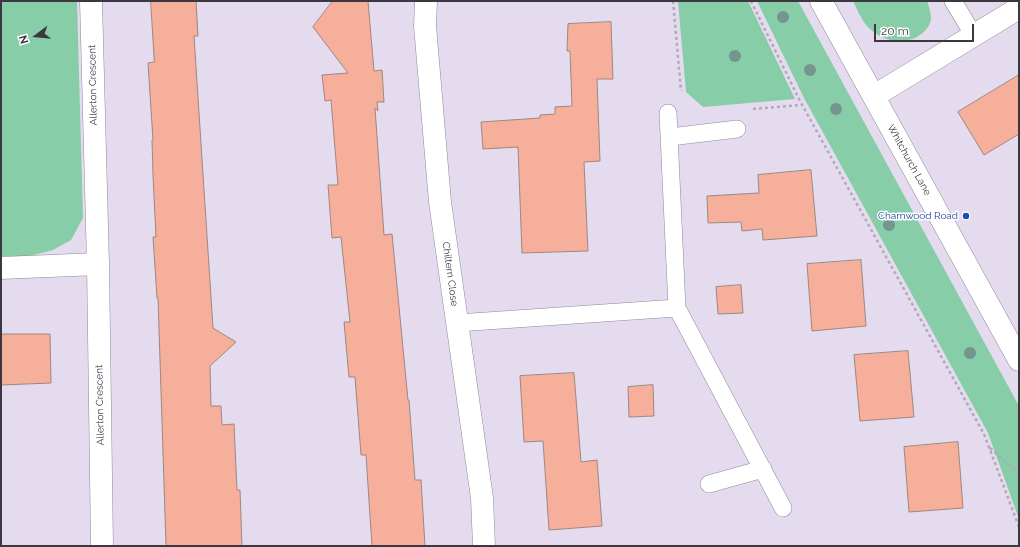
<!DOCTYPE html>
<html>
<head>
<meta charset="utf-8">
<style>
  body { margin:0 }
  #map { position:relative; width:1020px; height:547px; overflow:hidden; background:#e5dbee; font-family:Raleway,sans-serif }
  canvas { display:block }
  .frame { position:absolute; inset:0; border:2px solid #3c3840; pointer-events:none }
  .north { position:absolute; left:16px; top:16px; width:40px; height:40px; -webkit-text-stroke:3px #fff; paint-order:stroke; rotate:254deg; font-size:11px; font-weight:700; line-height:16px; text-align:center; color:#3c3840 }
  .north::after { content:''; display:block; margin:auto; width:14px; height:18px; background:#3c3840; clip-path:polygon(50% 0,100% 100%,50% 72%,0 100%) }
  .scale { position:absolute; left:874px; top:24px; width:100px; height:18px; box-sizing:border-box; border:2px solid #3c3840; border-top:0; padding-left:5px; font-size:12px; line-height:14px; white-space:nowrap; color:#3c3840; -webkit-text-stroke:3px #fff; paint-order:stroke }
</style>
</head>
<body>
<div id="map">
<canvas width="1020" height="547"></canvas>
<div class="frame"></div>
<div class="north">N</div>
<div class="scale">20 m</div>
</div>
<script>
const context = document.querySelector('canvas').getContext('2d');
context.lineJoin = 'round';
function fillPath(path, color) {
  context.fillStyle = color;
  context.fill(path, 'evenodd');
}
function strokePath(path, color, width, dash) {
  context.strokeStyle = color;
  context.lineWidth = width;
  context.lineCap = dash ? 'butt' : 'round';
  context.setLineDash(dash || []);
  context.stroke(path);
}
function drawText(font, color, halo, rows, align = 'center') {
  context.font = font + ' Raleway,sans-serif';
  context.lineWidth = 3;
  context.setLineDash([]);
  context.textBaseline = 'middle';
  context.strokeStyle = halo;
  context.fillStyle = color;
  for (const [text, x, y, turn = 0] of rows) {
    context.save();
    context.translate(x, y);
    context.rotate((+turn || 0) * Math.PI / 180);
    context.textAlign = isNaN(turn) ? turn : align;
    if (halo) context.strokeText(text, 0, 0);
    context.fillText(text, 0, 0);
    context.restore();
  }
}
fillPath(new Path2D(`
  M1,1H77L83,218L71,240L53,250L30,256H1Z
  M678,1H748L795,99L703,107L686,92Z
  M757,1H798L1019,406V519L988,433L804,98Z
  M853,1H927C929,6 931,13 931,19C929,34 908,44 894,41C884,39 873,33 867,26C861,19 857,9 853,1Z`), '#86cda8');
const building = new Path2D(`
  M151,1H196L198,36H194L213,328L236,342L210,366L211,406H221L222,425L234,424L237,490H240L242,546H166L158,298H157L153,237H156L153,175L152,140H153L148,63L154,62Z
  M333,1H368L374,71L382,70L384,102H377L378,111L375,108L384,235L392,234L408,400H409L415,480H421L425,546H372L366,455H361L355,377H349L344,322H350L341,237L332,238L328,185H338L331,100L325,101L322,75L348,73L313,27Z
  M611,22L613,79H597L600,161L584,162L588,251L522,253L518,147L483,149L481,122L540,118V115L555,114V107L572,106L570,51H567L568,24Z
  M1019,75V134L984,155L958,112Z
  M811,170L817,236L763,240L762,229L742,231L741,222L708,223L707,196L759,193L758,175Z
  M861,260L866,326L812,331L807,264Z
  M741,285L743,313L718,314L716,287Z
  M1,334H50L51,383L1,385Z
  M908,351L914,417L860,421L854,355Z
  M574,373L581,462L597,460L602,526L549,530L543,441L524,442L520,376Z
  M653,385L654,416L629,417L628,387Z
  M958,442L963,508L909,512L904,447Z`);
fillPath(building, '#f6af9b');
strokePath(building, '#9d8781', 1);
const service = new Path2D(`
  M953,1L974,36
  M668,113L677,308L783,508
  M670,137L737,129
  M457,323L677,308
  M709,484L763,469`);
const minor = new Path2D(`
  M91,1L98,264L102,546
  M426,1L425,26L440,202L482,498L484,546
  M874,96L1019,8
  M1,268L98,264`);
const tertiary = new Path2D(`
  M821,1L1019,360`);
strokePath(service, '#8f8698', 18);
strokePath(minor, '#8f8698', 23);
strokePath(tertiary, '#8f8698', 23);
strokePath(new Path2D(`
  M673,1L681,91
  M751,1L800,101L984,434L1019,527
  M753,109L802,105
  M990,448L1019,474`), '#b2a9b9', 2.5, [3, 3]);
strokePath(service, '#fff', 17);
strokePath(minor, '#fff', 22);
strokePath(tertiary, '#fff', 22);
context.fillStyle = '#74968e';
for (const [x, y] of [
  [783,17],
  [735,56],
  [810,70],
  [836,109],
  [889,225],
  [970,353]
]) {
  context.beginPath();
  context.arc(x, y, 6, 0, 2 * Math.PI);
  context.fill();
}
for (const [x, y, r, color] of [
  [966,216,4,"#1a4fb4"]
]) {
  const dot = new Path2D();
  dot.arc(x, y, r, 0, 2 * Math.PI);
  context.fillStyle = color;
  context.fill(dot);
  strokePath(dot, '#fff', 1.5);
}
drawText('10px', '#3c3840', '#fff', [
  ["Allerton Crescent",93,85,-91],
  ["Whitchurch Lane",909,160,61],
  ["Chiltern Close",450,274,82],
  ["Allerton Crescent",100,405,-91]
]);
drawText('10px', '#164399', '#fff', [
  ["Charnwood Road",958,216]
], 'right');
</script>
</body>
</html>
